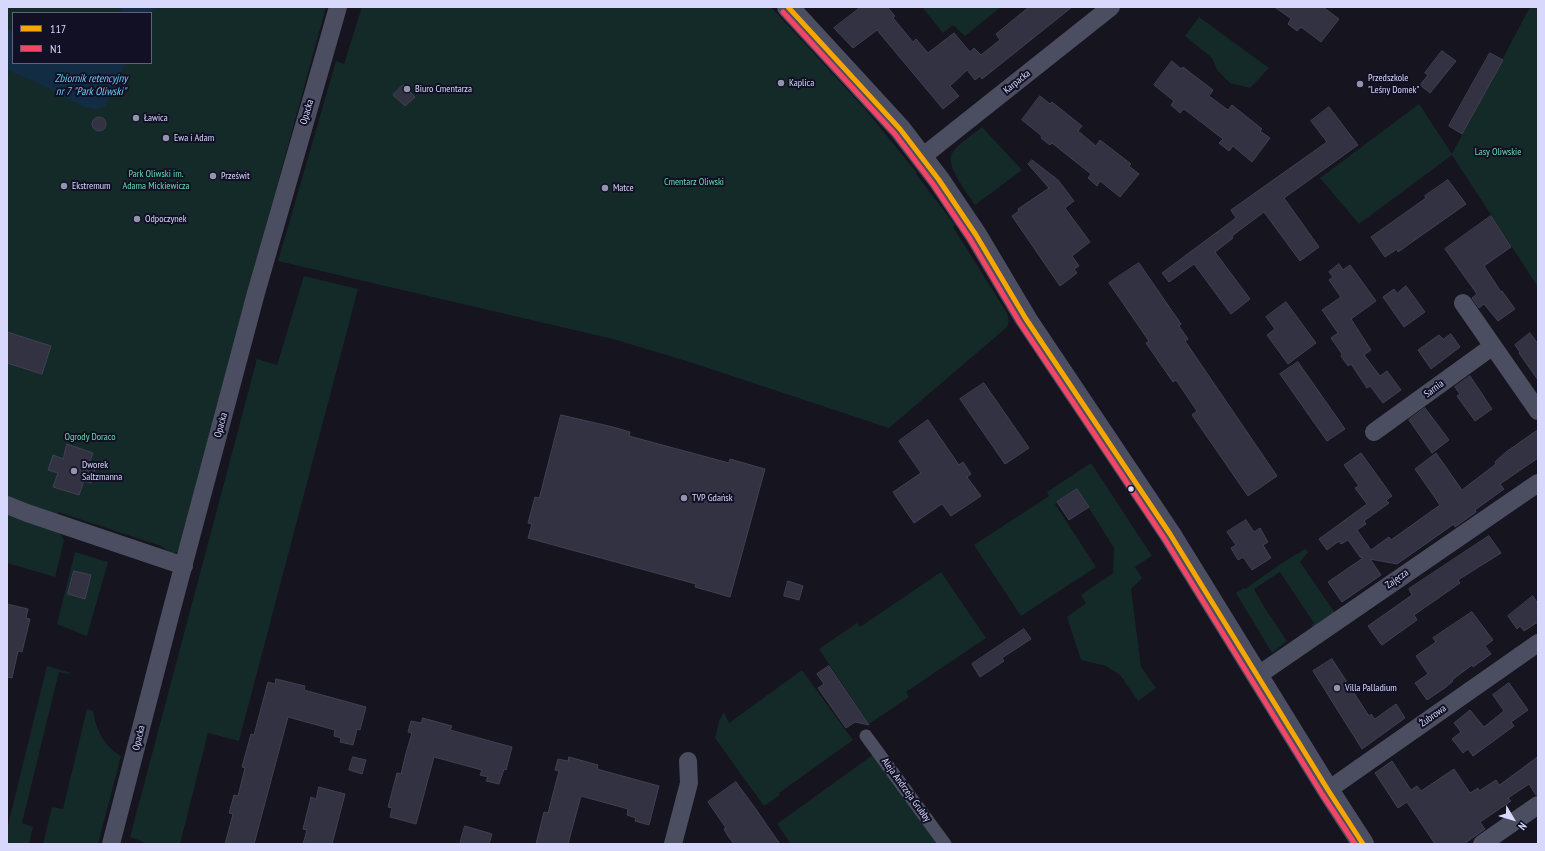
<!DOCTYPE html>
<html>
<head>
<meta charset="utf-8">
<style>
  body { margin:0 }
  #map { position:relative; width:1545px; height:851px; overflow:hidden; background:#15141f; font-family:"PT Sans Narrow",sans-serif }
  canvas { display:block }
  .frame { position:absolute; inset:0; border:8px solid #d7d8fc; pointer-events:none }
  .legend { position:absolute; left:12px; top:12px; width:140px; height:52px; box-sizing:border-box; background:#111024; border:1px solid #60607a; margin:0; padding:5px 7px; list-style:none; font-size:12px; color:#d7d8fc }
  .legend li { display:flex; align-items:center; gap:8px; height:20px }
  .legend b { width:20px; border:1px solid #60607a }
  .north { position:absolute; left:1493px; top:799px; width:40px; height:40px; -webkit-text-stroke:3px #111024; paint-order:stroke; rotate:128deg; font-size:11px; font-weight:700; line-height:16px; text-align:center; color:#d7d8fc }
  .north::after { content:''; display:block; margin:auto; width:14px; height:18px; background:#d7d8fc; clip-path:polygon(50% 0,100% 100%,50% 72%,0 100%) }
</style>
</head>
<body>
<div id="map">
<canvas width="1545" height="851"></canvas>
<div class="frame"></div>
<ul class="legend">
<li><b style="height:5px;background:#f7a600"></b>117</li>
<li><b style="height:5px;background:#f34667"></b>N1</li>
</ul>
<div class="north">N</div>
</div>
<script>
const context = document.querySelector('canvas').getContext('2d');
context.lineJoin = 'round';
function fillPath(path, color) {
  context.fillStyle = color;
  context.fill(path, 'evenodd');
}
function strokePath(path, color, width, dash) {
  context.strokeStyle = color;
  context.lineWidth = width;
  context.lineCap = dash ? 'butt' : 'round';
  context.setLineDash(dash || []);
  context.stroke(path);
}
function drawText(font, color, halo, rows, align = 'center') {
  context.font = font + ' "PT Sans Narrow",sans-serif';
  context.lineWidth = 4;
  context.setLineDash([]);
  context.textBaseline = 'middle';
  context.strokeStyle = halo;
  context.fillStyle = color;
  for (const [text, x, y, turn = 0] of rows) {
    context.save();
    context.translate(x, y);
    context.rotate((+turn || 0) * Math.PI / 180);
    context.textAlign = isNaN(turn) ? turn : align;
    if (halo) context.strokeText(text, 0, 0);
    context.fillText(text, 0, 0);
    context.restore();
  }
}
fillPath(new Path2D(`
  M7,7H326L257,259L179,551L172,554L161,546L58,512L53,529L60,533L64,541L55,577L7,563ZM13,13H151V63H13Z
  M362,7H771L865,109L917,173L916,174L955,225L953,227L1007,313L1009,321L1007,327L889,428L696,364L613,339L278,261L336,61L344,64Z
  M922,7H1001L965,36L953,25L943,33Z
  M1530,7H1538V287L1452,155L1359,224L1320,178L1419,104L1452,154Z
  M1199,17L1269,68L1250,88L1230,83L1217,70L1212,58L1185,36Z
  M982,127L1022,170L975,205C969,196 947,167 951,156C954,146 974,134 982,127Z
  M304,276L358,289L239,741L208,733L180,844H146L141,841L130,837L257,359L277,365Z
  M1091,463L1152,556L1135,567L1142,578L1131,589L1141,667L1156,688L1138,701L1120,675L1106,666L1081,660L1067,617L1086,603L1081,595L1113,573L1114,548L1077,489L1055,504L1096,567L1021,616L974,545L1049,496L1047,492Z
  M1305,549L1308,552L1300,562L1337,616L1315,629L1311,625L1314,623L1280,572L1254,589L1266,610L1287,641L1272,653L1236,593L1244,588L1245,589L1282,563Z
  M75,552L108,562L87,636L57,624Z
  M941,572L986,638L906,692L909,697L869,724L819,649L857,623L860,627Z
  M47,666L71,673L67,674L59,672L22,823L33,827L29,844H7V829Z
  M802,670L853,740L779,793L780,795L764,806L715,738L719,721L724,712L729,723Z
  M87,709L93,711C96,730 104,746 121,756L98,844H43L52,807L63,809Z
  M874,754L939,844H791L777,824Z`), '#142a28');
fillPath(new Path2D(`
  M122,7H154L151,13H119Z
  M7,28L13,31V63H126L106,105L100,109H95L84,107L36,82L7,70Z`), '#122c43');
const building = new Path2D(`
  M861,7H887L895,16L893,18L913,42L916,39L928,53L954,33L970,52L974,48L981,55L1000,40L996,34L1029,7H1072L982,79L980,76L975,80L967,70L950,86L959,96L943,109L877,30L853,48L834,28Z
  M1275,7H1323L1339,19L1321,42L1301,27L1297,31L1288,24L1291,19Z
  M1442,51L1456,61L1430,93L1420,85L1428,75L1425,73Z
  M1490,53L1503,60L1462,134L1449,126Z
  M1172,61L1181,69L1183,67L1213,90L1209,96L1228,110L1232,105L1262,129L1260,131L1270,138L1252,162L1233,146L1229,151L1219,143L1223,139L1184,109L1180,113L1171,105L1174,101L1154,85Z
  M403,85L415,97L405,106L393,95Z
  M1040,96L1050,104L1052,102L1082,126L1078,131L1096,146L1100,140L1131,164L1129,166L1139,174L1120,197L1100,181L1097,186L1088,178L1091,174L1052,143L1050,145L1041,138L1042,136L1022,120Z
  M1329,107L1358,145L1284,198L1319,247L1300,261L1264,212L1232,236L1233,238L1215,252L1250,299L1231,314L1194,264L1169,282L1162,273L1236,218L1231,210L1327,142L1311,121Z
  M92 124a7 7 0 1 1 14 0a7 7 0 1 1-14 0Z
  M1032,160L1058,180L1074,201L1065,208L1090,242L1072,256L1079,266L1074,269L1077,273L1060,286L1012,216L1019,211L1018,209L1049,188L1028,164Z
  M1448,180L1466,204L1398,252L1397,249L1385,257L1371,237L1426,198L1425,196Z
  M1491,216L1511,247L1484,266L1501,292L1502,291L1515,309L1498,321L1484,304L1479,308L1472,298L1477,294L1445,249Z
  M1139,263L1181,324L1179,326L1188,339L1185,341L1277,476L1248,496L1192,415L1197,411L1176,380L1173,382L1146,343L1149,341L1109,283Z
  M1339,264L1343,270L1350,265L1376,301L1351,319L1371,350L1364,355L1380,376L1387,371L1401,390L1383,403L1370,386L1367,388L1351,364L1348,366L1341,356L1342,354L1331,338L1338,333L1322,310L1341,297L1329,280L1333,277L1329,272Z
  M1406,286L1425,312L1404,327L1383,297L1394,289L1397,293Z
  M1286,302L1316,343L1288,364L1267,335L1275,329L1266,317Z
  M7,332L51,346L42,374L7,363Z
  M1530,333L1538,344V380L1519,353L1520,352L1515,345Z
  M1451,334L1460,347L1431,369L1418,350L1439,335L1443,339Z
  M1298,362L1345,429L1327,441L1280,374Z
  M1470,376L1492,409L1475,421L1457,396L1460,394L1455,387Z
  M984,383L1029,448L1005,464L960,399Z
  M1425,408L1449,440L1432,453L1409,420Z
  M561,415L613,427L630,432L629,436L729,463L730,459L765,469L730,597L695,587L696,584L528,538L532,524L528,523L535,497L539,498Z
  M928,420L959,465L963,462L971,474L967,477L981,496L951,516L942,504L914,523L893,492L921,473L899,441Z
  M1538,430V458L1500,484L1504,489L1475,510L1476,512L1455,527L1454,524L1397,564L1370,559L1381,575L1342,602L1328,582L1363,558L1360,557L1348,540L1341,544L1339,541L1327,550L1319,539L1367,504L1355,488L1359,486L1344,465L1361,453L1392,496L1386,500L1389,503L1364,521L1366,524L1357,530L1371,550L1389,537L1391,540L1440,505L1415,469L1436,453L1462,490L1496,464L1495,462L1506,452Z
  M67,444L93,453L88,467L95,470L91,483L84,481L79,495L53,487L58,473L48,470L53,455L63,459Z
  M1077,489L1089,507L1069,520L1057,502Z
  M1246,520L1254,532L1260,528L1268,542L1263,545L1271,558L1252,570L1243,557L1238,560L1231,548L1236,545L1227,532Z
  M1489,536L1501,553L1458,580L1460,583L1414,615L1417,620L1382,645L1380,643L1368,626L1412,595L1409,589Z
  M74,571L91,575L85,599L68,594Z
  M788,581L803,586L799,600L784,596Z
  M1533,596L1538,604V622L1524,631L1520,626L1517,629L1508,616Z
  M7,604L28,609L26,618L30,619L22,652L18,651L12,678L7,677Z
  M1472,612L1493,640L1485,646L1491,654L1473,667L1472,665L1452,680L1453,681L1446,687L1427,700L1415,683L1428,674L1416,656L1436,642L1433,638Z
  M1024,629L1031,639L1002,658L1004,661L980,677L972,664Z
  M1332,659L1369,716L1371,714L1375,719L1396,704L1405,718L1362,749L1313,671Z
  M829,666L850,697L869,725L855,722L846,728L818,688L824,684L817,674Z
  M276,679L305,686L304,690L366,707L360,730L357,729L353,745L340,742L341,738L334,736L335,730L288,717L254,844H225L233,814L229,813L234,795L238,796L245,768L242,767L251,734L254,735L268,682L275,684Z
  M1509,683L1528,710L1511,722L1514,726L1473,756L1468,749L1463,753L1452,739L1461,732L1454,723L1470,710L1484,727L1504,711L1493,695Z
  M423,718L452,726L450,730L512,747L506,770L504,769L499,784L486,781L488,777L480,775L482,770L434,757L416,824L390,817L392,808L388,807L397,773L401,774L406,753L412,733L408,732L411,721L421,723Z
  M353,757L366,760L362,774L349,770Z
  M569,757L598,765L597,769L659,786L649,825L635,821L636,818L627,815L628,809L581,796L568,844H536L544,812L548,813L559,771L555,770L558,759L568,761Z
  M1538,757V795H1536L1529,784L1508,798L1511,801L1480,822L1485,829L1464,844H1435L1407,802L1398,808L1375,773L1392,761L1411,790L1417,786L1421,791L1454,769L1470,793L1478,788L1479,791L1496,780L1499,785Z
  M736,782L755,808L780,844H734L728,836L724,829L726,828L708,802Z
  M319,787L345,794L332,844H303L307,830L303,829L311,797L316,799Z
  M465,826L492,834L489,844H460Z`);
fillPath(building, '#333242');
strokePath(building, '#414053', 1);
strokePath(new Path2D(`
  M866,736L945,844`), '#4b4d60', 13);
strokePath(new Path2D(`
  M922,157L1111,7
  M1463,303L1538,411
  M1374,432L1493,346
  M7,505L27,513L184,566
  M1257,676L1538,483
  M1328,790L1538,643
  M111,844L171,612L256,293L338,7
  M673,844L689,783L688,761
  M1482,844L1538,805`), '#4b4d60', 18);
strokePath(new Path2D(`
  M788,7L900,129L939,180L976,235L1026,319L1170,534L1328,790L1363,844`), '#4b4d60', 22);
strokePath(new Path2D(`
  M788,7L900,129L939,180L976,235L1026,319L1170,534L1328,790L1363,844`), '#f7a600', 5);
strokePath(new Path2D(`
  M783,12L895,134L933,184L970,239L1020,323L1164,538L1322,794L1355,844`), '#f34667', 5);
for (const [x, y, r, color] of [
  [781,83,4,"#9393af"],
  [1360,84,4,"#9393af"],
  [407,89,4,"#9393af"],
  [136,118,4,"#9393af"],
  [166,138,4,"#9393af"],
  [213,176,4,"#9393af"],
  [64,186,4,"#9393af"],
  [605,188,4,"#9393af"],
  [137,219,4,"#9393af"],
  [74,471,4,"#9393af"],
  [1131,489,3.5,"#d7d8fc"],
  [684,498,4,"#9393af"],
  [1337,688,4,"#9393af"]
]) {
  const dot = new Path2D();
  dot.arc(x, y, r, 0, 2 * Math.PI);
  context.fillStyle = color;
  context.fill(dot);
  strokePath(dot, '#111024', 1.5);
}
drawText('10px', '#d7d8fc', '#111024', [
  ["Przedszkole",1368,78],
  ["\"Leśny Domek\"",1368,90],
  ["Kaplica",789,83],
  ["Biuro Cmentarza",415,89],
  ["Ławica",144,118],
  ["Ewa i Adam",174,138],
  ["Prześwit",221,176],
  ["Ekstremum",72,186],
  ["Matce",613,188],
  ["Odpoczynek",145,219],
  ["Dworek",82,465],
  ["Saltzmanna",82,477],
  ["TVP Gdańsk",692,498],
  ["Villa Palladium",1345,688]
], 'left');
drawText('10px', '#d7d8fc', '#111024', [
  ["Karpacka",1017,82,-39],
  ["Opacka",307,112,-74],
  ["Sarnia",1434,389,-36],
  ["Opacka",221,425,-75],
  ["Zajęcza",1397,579,-35],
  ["Żubrowa",1433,716,-35],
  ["Opacka",139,738,-76],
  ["Aleja Andrzeja Grubby",906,790,54]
]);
drawText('10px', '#67d8ab', '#111024', [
  ["Lasy Oliwskie",1498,152],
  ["Park Oliwski im.",156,174],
  ["Adama Mickiewicza",156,186],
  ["Cmentarz Oliwski",694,182],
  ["Ogrody Doraco",90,437]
]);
drawText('italic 11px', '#6ccaf5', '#111024', [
  ["Zbiornik retencyjny",91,79],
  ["nr 7 \"Park Oliwski\"",91,92]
]);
</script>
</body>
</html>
